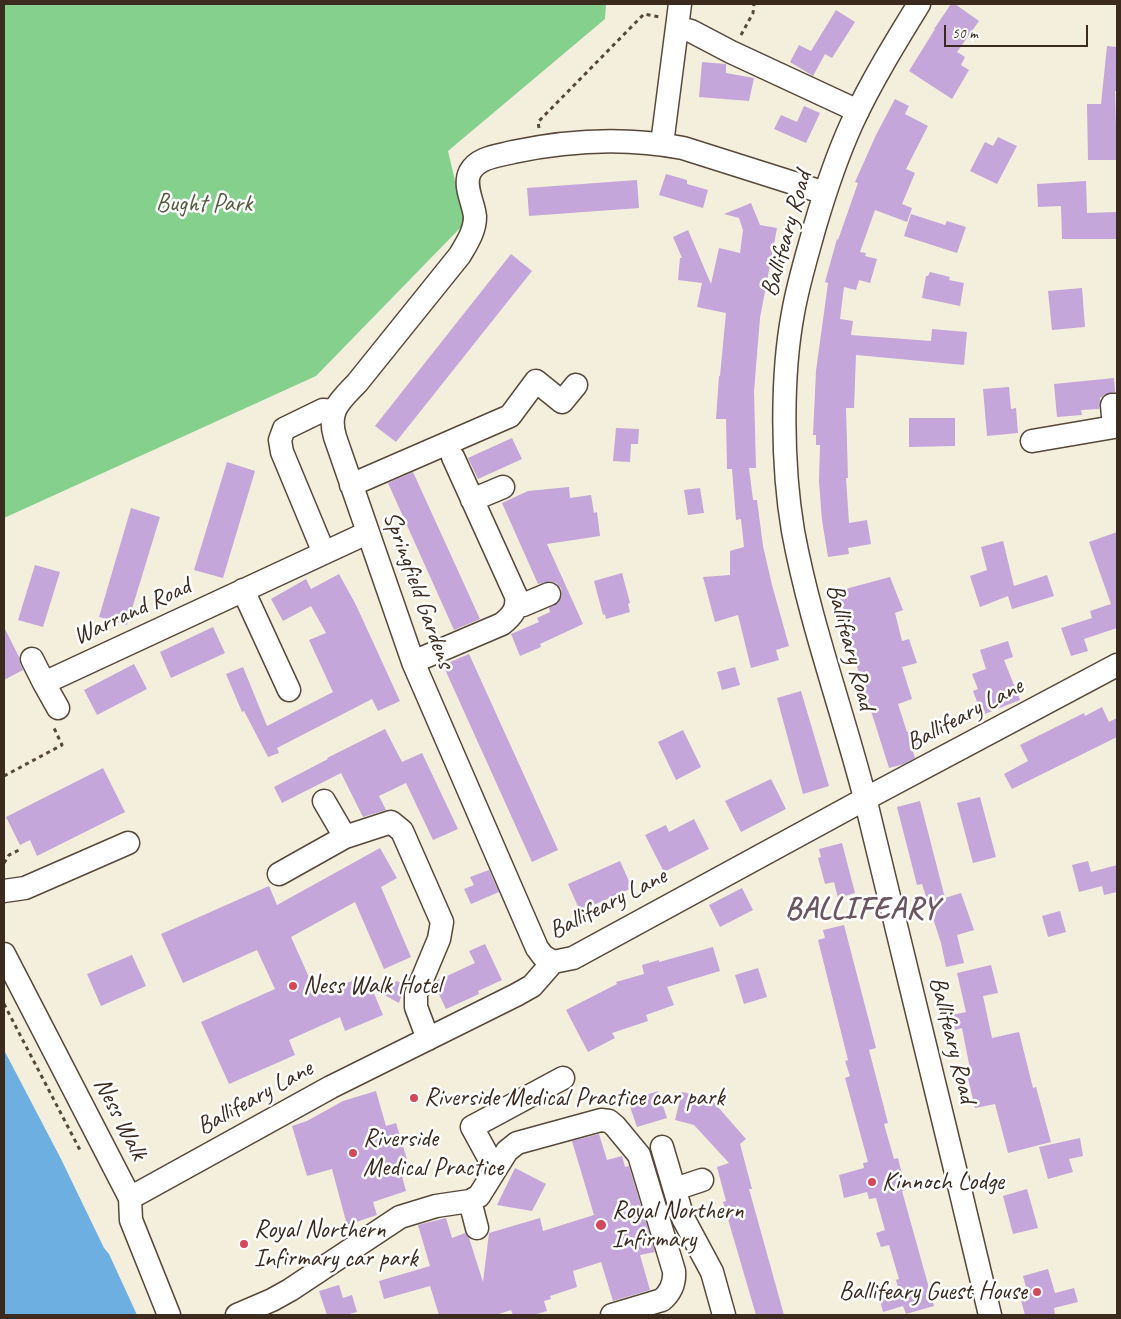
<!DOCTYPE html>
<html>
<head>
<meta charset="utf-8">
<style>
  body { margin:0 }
  #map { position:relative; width:1121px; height:1319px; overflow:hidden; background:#f3efdc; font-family:Caveat,sans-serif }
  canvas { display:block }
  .frame { position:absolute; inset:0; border:5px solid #3b2a1e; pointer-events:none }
  .scale { position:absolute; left:944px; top:25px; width:144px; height:22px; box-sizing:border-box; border:2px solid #3b2a1e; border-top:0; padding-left:6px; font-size:15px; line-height:18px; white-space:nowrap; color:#3b2a1e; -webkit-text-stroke:4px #fff; paint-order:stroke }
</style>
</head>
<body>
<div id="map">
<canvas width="1121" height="1319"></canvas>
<div class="frame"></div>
<div class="scale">50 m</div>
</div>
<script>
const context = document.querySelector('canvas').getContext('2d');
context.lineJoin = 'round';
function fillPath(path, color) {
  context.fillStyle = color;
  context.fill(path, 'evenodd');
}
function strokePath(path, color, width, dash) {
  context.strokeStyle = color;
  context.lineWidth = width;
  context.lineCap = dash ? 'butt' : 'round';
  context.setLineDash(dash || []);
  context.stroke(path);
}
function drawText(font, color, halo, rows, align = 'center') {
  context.font = font + ' Caveat,sans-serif';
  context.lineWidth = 5;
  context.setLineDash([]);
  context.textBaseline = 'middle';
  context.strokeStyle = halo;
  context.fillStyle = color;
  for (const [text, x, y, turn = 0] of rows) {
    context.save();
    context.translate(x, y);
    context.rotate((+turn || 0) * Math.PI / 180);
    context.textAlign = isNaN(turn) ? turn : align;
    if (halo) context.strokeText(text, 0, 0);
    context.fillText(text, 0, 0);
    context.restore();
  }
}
fillPath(new Path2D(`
  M4,4H606L605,19L448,151L465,223L316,376L4,518Z`), '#85d08d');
fillPath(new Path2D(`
  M4,1050L61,1159L104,1248L109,1254L137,1315H4Z`), '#6dafe1');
fillPath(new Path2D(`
  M951,4H955L979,21L957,52L965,57L961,65L969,70L952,99L909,71L935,29H934Z
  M836,10L855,22L832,58L825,54L813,76L790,62L799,45L811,51Z
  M1107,46L1117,47V91H1115L1117,160H1088L1087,104H1101Z
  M702,62L726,64V73L754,78L749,101L699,97Z
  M895,99L909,106L905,114L928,126L906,169L915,173L902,204L912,208L907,222L875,210L860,252L866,253L865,256L877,259L870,283L859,280L856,290L844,287L840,319L853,321L851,335L931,341L932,329L967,332L964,365L856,355L854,408H846L848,478H846L849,523L867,520L871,544L848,548L849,554L828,557L822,520L819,482L820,445H816V435H813L816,371L828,283L825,282L837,239L838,240L858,183L855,182L876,135Z
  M804,106L820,113L806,143L774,129L781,115L797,122Z
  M998,137L1017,146L997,184L970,171L985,142L993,146Z
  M666,174L687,180V184L708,190L703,208L659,195Z
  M637,180L639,208L529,216L527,188Z
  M1086,181L1087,213L1117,212V239H1062L1061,206L1038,207L1037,184Z
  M751,203L760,225L777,228L760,318L754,391L756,468H749L753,500H757L763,546L772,585L789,646L776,650L779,660L751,668L738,615L715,622L703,577L730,575V551L744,547L741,519L736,520L732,469H727L726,419H716L719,376H720L726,313L697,307L702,283L678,280L680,258H682L673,237L688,230L711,284L719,248L740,253L743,230L739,218L724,214Z
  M911,214L945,225L947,221L966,227L957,253L904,236Z
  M511,254L532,271L396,442L375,426Z
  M930,272L950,277L949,280L964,283L960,306L922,298L926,276H928Z
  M1082,288L1085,327L1052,330L1048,291Z
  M1114,378L1115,392L1106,394L1100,398L1099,409L1081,410L1082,415L1057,417L1054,384Z
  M1009,387L1011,409L1016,408L1018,433L987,436L983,389Z
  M909,418H955V446L909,447Z
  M616,428L639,429L638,444H631L630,462L613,461Z
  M512,438L522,459L478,479L468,458Z
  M227,462L255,471L223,578L194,570Z
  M413,472L480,619L454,630L388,483Z
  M569,487L570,498L591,495L594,513L597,512L600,536L547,544L583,624L540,644L541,647L520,656L511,634L539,622L537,618L550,612L549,608L559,602L562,595L561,588L556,583L550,581L538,584L502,503L528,491Z
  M700,488L704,513L688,515L684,490Z
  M131,508L160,517L127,625L99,617Z
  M1117,532V628L1084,639L1088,651L1071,656L1061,628L1092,618L1090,611L1111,604L1089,542Z
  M1003,541L1014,586L1047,575L1054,596L1012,609L1008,596L980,607L970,576L987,570L981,547Z
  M35,565L60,572L43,627L18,620Z
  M622,573L630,603L628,604L630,612L606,619L605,614L603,615L594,581Z
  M339,574L356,605L400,701L378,711L372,699L277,748L279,753L268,757L244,711L242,712L226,674L243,667L267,726L333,692L309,640L326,633L311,606L283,621L271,599L306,579L311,589Z
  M890,577L903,610L895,613L902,641L909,639L917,663L902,667L912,699L898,704L907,732L915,730L921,748L913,751L915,758L904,764L889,768L849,641L838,591Z
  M4,627L19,657L20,664L23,670L4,680Z
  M213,627L225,653L171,678L160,652Z
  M1008,641L1013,657L1004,660L1020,700L982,715L973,691L978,689L972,674L986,669L980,650Z
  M469,654L558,850L532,862L443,665Z
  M134,664L147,689L97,715L84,690Z
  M735,667L740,685L722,690L717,672Z
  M801,691L829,786L803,794L777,698Z
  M1102,707L1109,722L1117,718V737L1012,789L1004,774L1028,761L1020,745L1084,713L1085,716Z
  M385,729L402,762L422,753L458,829L433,840L406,783L379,796L386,810L363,817L341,773L282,803L274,787L328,759L327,758Z
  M683,730L701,767L676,780L658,742Z
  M103,768L125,812L37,856L30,840L20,845L6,817Z
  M771,779L786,809L741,832L725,801Z
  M980,797L996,857L973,863L957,803Z
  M920,801L945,898L961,893L974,930L957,935L964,963L946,967L941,943L922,884L917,885L897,807Z
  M694,819L709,849L664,872L645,835L666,825L669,832Z
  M842,843L855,893L838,898L834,882L825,884L818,858L821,857L819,849Z
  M380,848L397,878L381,887L411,957L384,969L355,902L291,937L317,995L352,981L359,997L373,991L383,1015L345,1031L340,1017L289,1040L295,1055L229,1084L201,1022L275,989L257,950L183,983L161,934L269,886L277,905Z
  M620,861L632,888L580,911L568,884Z
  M1088,861L1091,872L1117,865V892L1104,895L1102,886L1079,892L1072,865Z
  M489,870L499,892L471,904L464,889L474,885L470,877Z
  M742,888L753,910L720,927L709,905Z
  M1060,911L1066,932L1048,937L1042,916Z
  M844,925L876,1048L869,1050L888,1123L884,1124L894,1159L898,1158L906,1190L902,1191L934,1306L906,1314L903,1306L883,1312L878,1293L898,1287L896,1280L899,1279L889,1245L881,1247L876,1233L885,1230L876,1198L869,1199L867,1192L844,1198L839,1175L864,1168L863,1163L868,1162L845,1078L850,1076L845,1061L848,1060L818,940L825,938L823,930Z
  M485,944L502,980L478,991L479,994L446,1009L434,984L436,981L475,963L469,951Z
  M713,947L720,971L667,987L674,1005L646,1015L648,1021L612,1033L615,1038L588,1052L566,1010L617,984L616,982L644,974L642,965L659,960V962Z
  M132,955L146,986L101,1006L87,974Z
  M991,965L998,993L983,996L992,1038L1019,1032L1033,1088L1036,1087L1051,1142L1008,1153L995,1104L975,1108L966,1070L970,1069L962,1028L955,1030L952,1015L966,1012L957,973Z
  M758,968L767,997L744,1004L735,975Z
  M397,981L405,985L399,1003L375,990Z
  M376,1091L386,1126L396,1123L409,1166L400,1169L406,1191L373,1202L377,1215L347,1225L332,1169L307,1176L292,1126L307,1121L343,1101Z
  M658,1091L667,1118L637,1127L628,1101Z
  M682,1092L710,1098L746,1139L740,1144L752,1189H749L784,1315H756L723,1202L726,1201L717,1167L729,1163L694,1125L675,1120Z
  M599,1134L607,1160L622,1156L625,1167L629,1166L655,1252L640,1255L650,1290L613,1301L601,1262L573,1271L577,1287L550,1296L551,1299L544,1301L547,1311L534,1315H513L511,1310L496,1315H439L430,1286L384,1299L379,1281L430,1266L418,1225L446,1218L452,1238L465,1233L469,1238L483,1282L489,1233L540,1218L543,1231L594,1215L572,1141Z
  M1080,1138L1083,1156L1069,1159L1073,1172L1048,1179L1039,1147Z
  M515,1168L546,1184L532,1211L497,1205Z
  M1027,1189L1038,1228L1013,1234L1003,1196Z
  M1048,1269L1055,1293L1074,1288L1078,1302L1054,1308L1055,1315H1025L1019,1293L1027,1291L1023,1276Z
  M339,1285L343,1298L352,1295L357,1312L345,1315H327L319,1291Z`), '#c4a6da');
const minor = new Path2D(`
  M919,4C895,43 871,82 852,123C837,156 825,192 815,226C807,255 798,284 793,313C781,377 782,466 793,531C810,623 843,712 866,802C909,973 949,1144 990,1315
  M677,28L691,31L731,52L858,111
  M662,144L680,4
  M1032,441L1114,427L1112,405H1117
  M351,485L510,416L536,381L562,402L576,385
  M472,500L503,487
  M324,553L282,452L280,440L284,429L323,410L334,411
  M243,590L289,690
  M517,605H523L549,594
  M32,659L44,683
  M413,662L502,624C512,616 518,609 516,596L453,457
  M58,708L44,683L367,533
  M324,801L345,837L391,822L402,831L442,922L439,939L416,994V1007L428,1039
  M279,874L345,837
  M4,891L25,888L128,843
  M4,954L130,1198L131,1220L169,1315
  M553,962L543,956L537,948L413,662L335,437C327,410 340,401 357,383L460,255C467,243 475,231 475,217C474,203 463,186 470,172C478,157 498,156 513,152C569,140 626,137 683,148L825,193
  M662,1147L683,1218L712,1272L724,1315
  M495,1169L472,1127L563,1078
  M675,1189L702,1180
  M130,1198L331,1087L516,995L532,986L553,962L573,958L865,799L1117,665
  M470,1201L477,1228
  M237,1315L272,1300L290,1290L400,1217L436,1206L470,1201L479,1196L507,1151L517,1143L601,1120L609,1121L615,1126L639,1155L674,1271C675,1283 671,1292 662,1300L612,1315`);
strokePath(minor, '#57483a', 25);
strokePath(new Path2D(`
  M741,35L753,13L754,4
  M539,128L538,122L644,14L660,17
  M4,776L62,745L54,728
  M4,863L9,855L19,850
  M4,1004L81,1152`), '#57483a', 3, [4, 4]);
strokePath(minor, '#fff', 22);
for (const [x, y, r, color] of [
  [293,986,5,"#d1495b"],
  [414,1098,5,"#d1495b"],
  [353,1153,5,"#d1495b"],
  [872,1182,5,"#d1495b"],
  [601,1225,6,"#d1495b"],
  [244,1244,5,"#d1495b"],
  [1037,1292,5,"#d1495b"]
]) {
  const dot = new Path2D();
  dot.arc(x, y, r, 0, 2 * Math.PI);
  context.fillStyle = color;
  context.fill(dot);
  strokePath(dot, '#fff', 2);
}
drawText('25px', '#515c3f', '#fff', [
  ["Bught Park",204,204]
]);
drawText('25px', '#3b2a1e', '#fff', [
  ["Ballifeary Road",787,234,-74],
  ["Springfield Gardens",418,590,70],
  ["Warrand Road",132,612,-25],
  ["Ballifeary Road",850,647,75],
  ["Ballifeary Lane",965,715,-28],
  ["Ballifeary Lane",608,904,-27],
  ["Ballifeary Road",952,1040,76],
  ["Ballifeary Lane",255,1098,-29],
  ["Ness Walk",120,1119,63]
]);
drawText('25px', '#3b2a1e', '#fff', [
  ["Ness Walk Hotel",303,986],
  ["Riverside Medical Practice car park",424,1098],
  ["Riverside",363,1139],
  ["Medical Practice",363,1168],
  ["Kinnoch Lodge",882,1182],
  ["Royal Northern",612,1211],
  ["Infirmary",612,1240],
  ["Royal Northern",254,1230],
  ["Infirmary car park",254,1259],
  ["Ballifeary Guest House",1027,1292,"right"]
], 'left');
context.letterSpacing = '1px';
drawText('bold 30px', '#6b5560', '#fff', [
  ["BALLIFEARY",862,910]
]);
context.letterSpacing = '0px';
</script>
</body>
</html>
